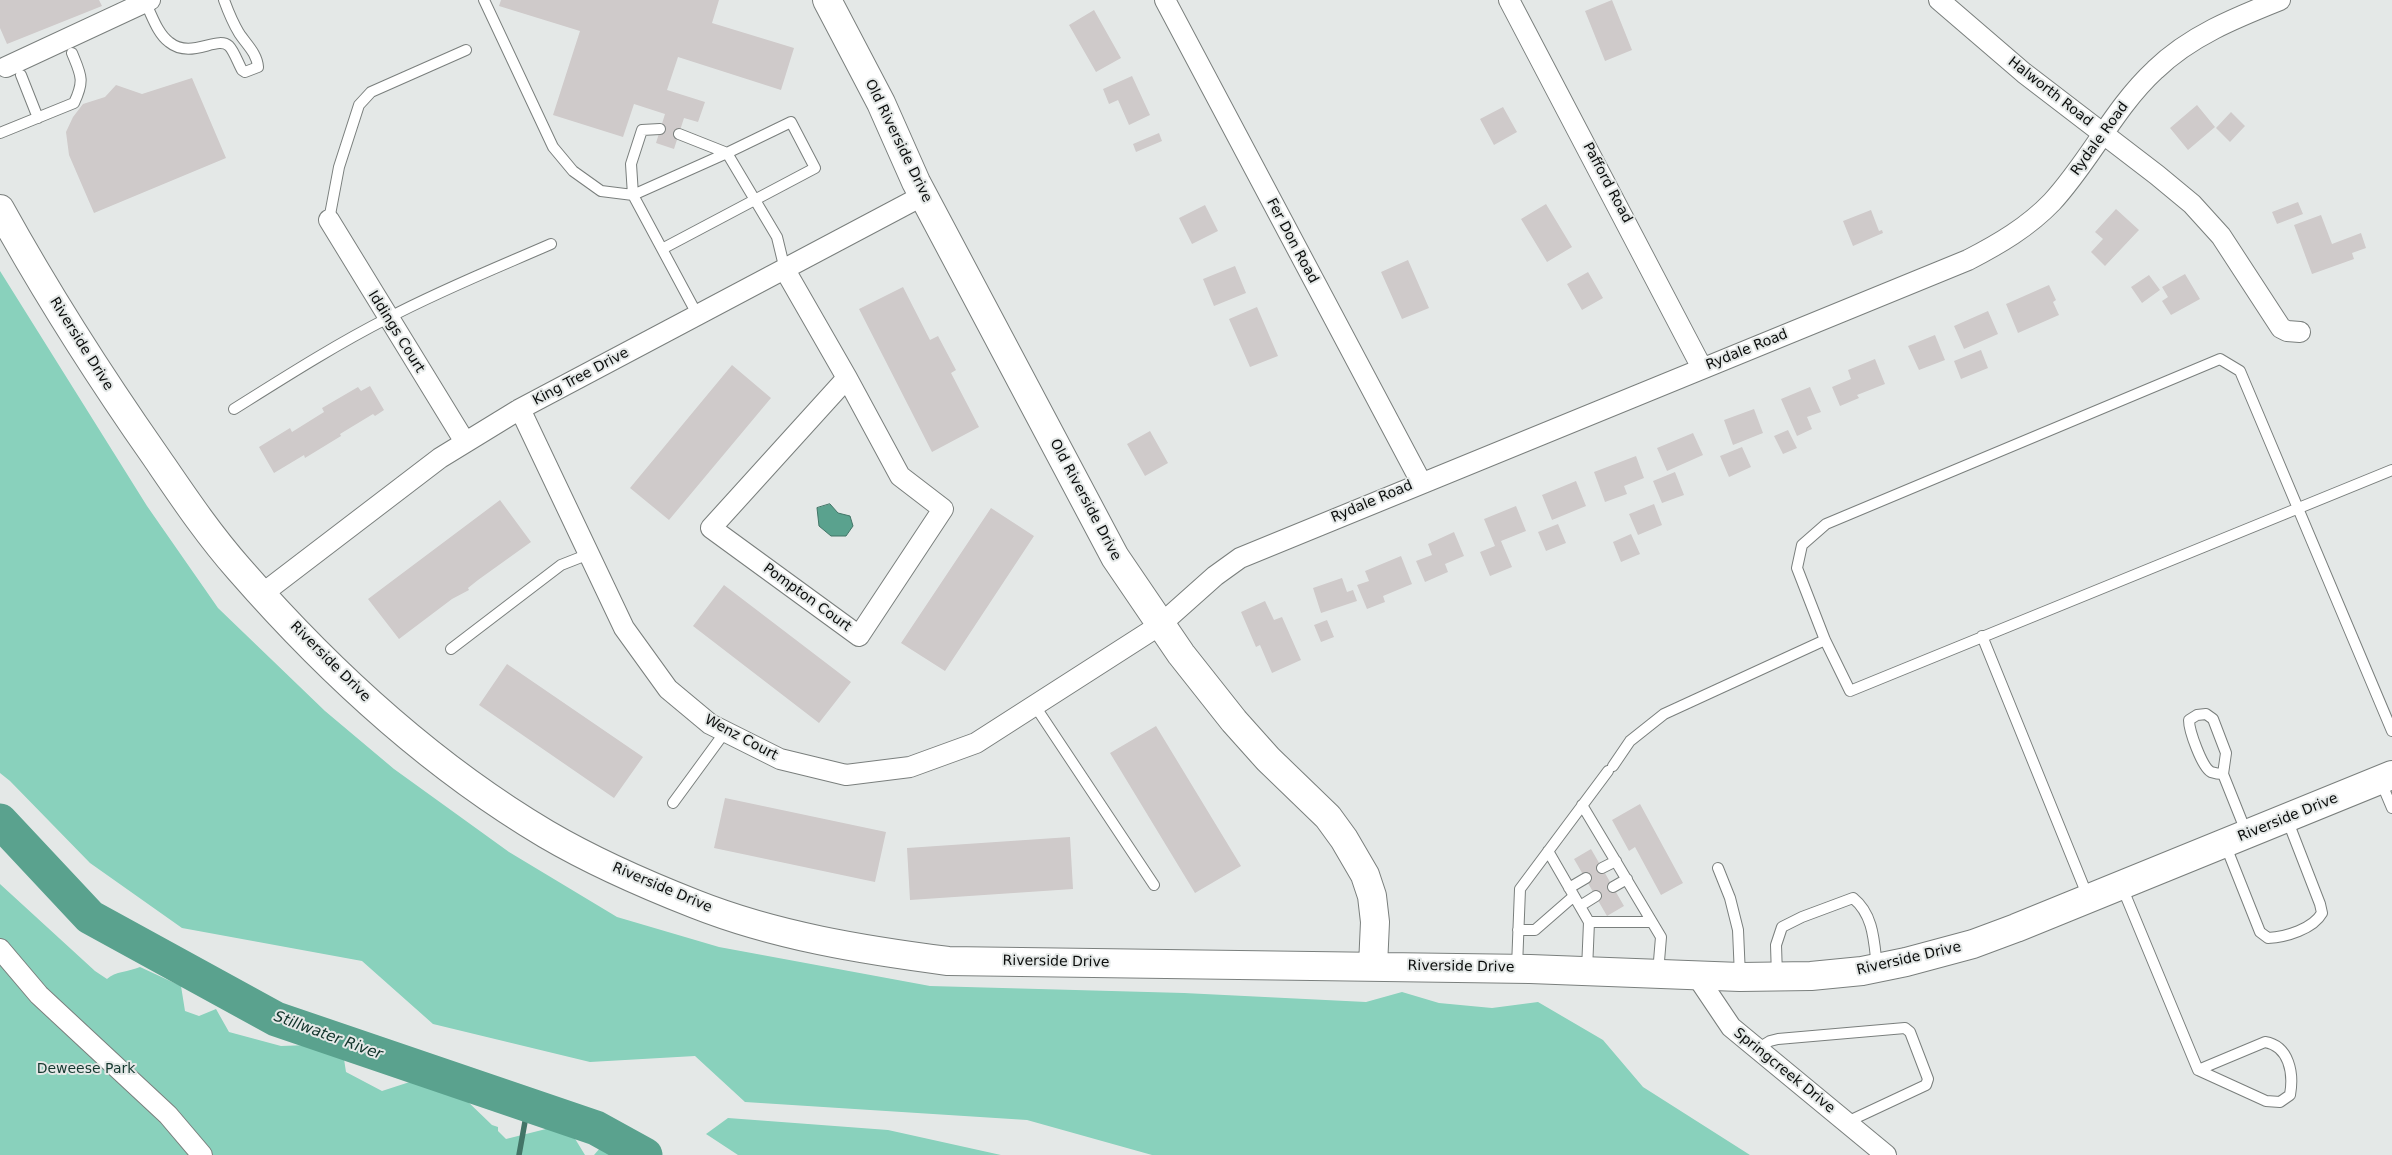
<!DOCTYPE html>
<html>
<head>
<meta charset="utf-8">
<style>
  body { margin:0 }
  canvas { display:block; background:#e4e8e7 }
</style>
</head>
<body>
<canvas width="2392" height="1155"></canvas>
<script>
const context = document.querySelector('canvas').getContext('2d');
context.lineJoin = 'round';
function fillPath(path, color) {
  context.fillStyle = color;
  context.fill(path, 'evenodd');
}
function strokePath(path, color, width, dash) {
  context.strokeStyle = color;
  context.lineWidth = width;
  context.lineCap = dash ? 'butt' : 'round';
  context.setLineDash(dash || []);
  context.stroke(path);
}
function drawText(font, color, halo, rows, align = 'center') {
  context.font = font + ' "DejaVu Sans",sans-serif';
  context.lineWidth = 4;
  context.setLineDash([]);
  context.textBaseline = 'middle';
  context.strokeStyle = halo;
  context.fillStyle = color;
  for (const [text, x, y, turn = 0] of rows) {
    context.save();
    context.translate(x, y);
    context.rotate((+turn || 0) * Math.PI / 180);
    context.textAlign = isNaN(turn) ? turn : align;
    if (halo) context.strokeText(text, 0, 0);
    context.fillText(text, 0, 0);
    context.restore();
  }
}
fillPath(new Path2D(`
  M0,271L147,506L218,608L325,711L394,769L509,852L617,917L719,947L930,986L1184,993L1366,1002L1402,992L1439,1003L1492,1008L1538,1002L1603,1040L1643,1087L1750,1155H1152L1027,1120L745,1102L695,1056L590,1062L433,1024L362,961L182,928L90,863L10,781L0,773Z
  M0,884L95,971L107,979C115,971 129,972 140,967L181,986L185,1011L199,1016L216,1009L229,1032L281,1046L309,1045L332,1032L342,1046L346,1072L382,1091L422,1078L464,1098L492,1125L498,1127V1131L506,1139L566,1124L585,1155H0Z
  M728,1118L888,1130L1001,1155H738L706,1134Z
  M613,1133L647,1145L648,1155H594Z`), '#89d1bc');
const water = new Path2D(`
  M830,504L838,513L850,516L853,526L846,536H831L819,526L817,508Z`);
fillPath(water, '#5aa28e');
strokePath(water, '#427567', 1);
strokePath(new Path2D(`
  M519,1155L528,1105`), '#427567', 5.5);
strokePath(new Path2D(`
  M0,821L90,917L276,1019L596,1128L645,1155`), '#5aa28e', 35);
fillPath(new Path2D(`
  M0,0H99L102,6L7,44L0,28Z
  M501,0H719L712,23L794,48L781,90L678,57L667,90L705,102L698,122L684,118L674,149L656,143L665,114L634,104L623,137L553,115L580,31L499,6Z
  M1612,0L1632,50L1605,61L1585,11Z
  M1094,10L1121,58L1096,72L1069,25Z
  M1132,76L1150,115L1129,125L1118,100L1109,104L1103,89Z
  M192,78L226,158L94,213L69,155L66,132L73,117L83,104L105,97L116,85L142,94Z
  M2197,105L2215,127L2188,150L2170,128Z
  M1503,107L1517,132L1494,145L1480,119Z
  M2231,112L2245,126L2230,142L2216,128Z
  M1159,133L1162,141L1136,152L1133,144Z
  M2298,202L2303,214L2277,224L2272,212Z
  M1546,204L1572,247L1547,262L1521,219Z
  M1205,205L1218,231L1192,244L1179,218Z
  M2116,209L2139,230L2105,266L2091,252L2103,239L2095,232Z
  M1871,210L1879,231L1882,230L1883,233L1853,246L1843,221Z
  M2321,215L2332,244L2361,233L2366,248L2352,253L2354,259L2312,274L2294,225Z
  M1408,260L1429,308L1402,319L1381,272Z
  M1235,266L1246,293L1214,306L1203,279Z
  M1588,272L1603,298L1582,310L1567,284Z
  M2185,274L2200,299L2171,315L2162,301L2168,297L2162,287Z
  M2149,275L2160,290L2142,303L2131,287Z
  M2049,285L2056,300L2053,302L2059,315L2018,333L2006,304Z
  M903,287L930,340L938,336L956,370L951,373L979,427L932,452L859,309Z
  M1257,307L1278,356L1250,367L1229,319Z
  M1988,311L1998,334L1964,349L1954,326Z
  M1935,335L1945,360L1919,370L1908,346Z
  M1981,350L1988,368L1961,379L1954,361Z
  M1875,359L1885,384L1857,395L1859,398L1840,406L1832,387L1851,379L1848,370Z
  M732,365L771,398L669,520L630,488Z
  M370,386L384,410L375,416L373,414L340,434L341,436L305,458L304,455L274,473L259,447L290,428L292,432L324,412L322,408L358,387L361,391Z
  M1810,387L1821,412L1807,417L1812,429L1797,436L1781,399Z
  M1754,409L1763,433L1733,445L1724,420Z
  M1788,430L1797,448L1783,454L1774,436Z
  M1150,431L1168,463L1145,476L1127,444Z
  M1693,433L1703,455L1667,471L1657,448Z
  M1742,447L1751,467L1729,477L1720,456Z
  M1636,456L1644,478L1624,486L1627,494L1605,502L1594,472Z
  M1675,472L1684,495L1662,503L1653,481Z
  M1576,481L1586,506L1552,520L1542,495Z
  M500,500L531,542L478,580L468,588L469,590L452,599L399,639L368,599Z
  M1654,504L1662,525L1638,535L1629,514Z
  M1516,506L1526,531L1501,541L1512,567L1490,576L1480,552L1495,546L1484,519Z
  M991,508L1034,536L945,671L901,643Z
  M1558,524L1566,543L1546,551L1538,532Z
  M1454,532L1464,556L1445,564L1448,572L1425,582L1416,561L1432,555L1428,544Z
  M1631,534L1640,554L1621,562L1613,542Z
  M1401,556L1412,584L1383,596L1385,602L1367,609L1357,585L1369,581L1365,571Z
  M1342,578L1347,592L1353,590L1357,601L1321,613L1313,588Z
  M724,585L851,682L819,723L693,626Z
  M1265,601L1274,620L1282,617L1301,660L1272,673L1260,645L1256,647L1241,612Z
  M1327,620L1334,637L1321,642L1314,625Z
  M507,664L643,757L614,798L479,705Z
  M1156,726L1241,866L1195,893L1110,753Z
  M725,798L886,832L875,882L714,848Z
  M1640,804L1683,883L1661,895L1635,847L1629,851L1612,820Z
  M1070,837L1073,889L910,900L907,848Z
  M1591,849L1624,906L1607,916L1574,859Z`), '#cfcaca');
const lane = new Path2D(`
  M484,0L553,147L573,171L601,191L633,195L727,153L679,134
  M145,2C152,15 157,33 169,42C191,60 217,35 229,46C234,51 238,63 242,70L245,72L258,67C257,53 246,44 239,33C233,23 228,11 224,0
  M21,75L38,118
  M660,129L642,130L631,164L633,195L698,316
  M0,133L74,103C85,80 81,75 72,53
  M329,220L339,167L359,105L371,92L466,50
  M662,249L815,168L791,122L727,153L777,237L785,270
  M234,409C285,377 335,345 388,318C441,290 496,268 551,244
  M2392,470C2211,543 2030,616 1850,691L1825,640L1797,568L1802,545L1826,524L2220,359L2240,371L2392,731
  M1982,636L2088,897
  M451,649L561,565L589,554
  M1035,706L1154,885
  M1613,766L1630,741L1664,714L1825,640
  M2223,774C2220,774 2214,773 2211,772C2202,767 2189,731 2189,720L2197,715L2206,714L2213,719L2226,753L2223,774L2247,834
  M2381,782L2392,808
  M673,803L725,732
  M1582,805L1661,937L1658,973
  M2225,844L2260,932L2268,938C2286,937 2313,929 2322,913L2320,904L2287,819
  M1548,851L1589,922L1587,970
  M1602,868L1616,861
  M1718,868L1730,898L1738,930L1740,976
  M1613,887L1627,879
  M2122,887L2198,1070L2266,1101L2280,1102L2290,1095C2294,1073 2289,1046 2265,1042L2198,1070
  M1569,888L1586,878
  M1580,906L1596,896
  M1589,922H1652
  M1518,930H1535L1574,896
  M1517,967L1520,889L1608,771
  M1777,976L1776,945L1782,927L1802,917L1853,898C1874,915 1874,942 1877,967
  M1757,1049L1770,1041L1778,1039L1905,1028L1910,1032L1928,1079L1926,1085L1847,1122`);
const street = new Path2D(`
  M1165,0L1421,482
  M1509,0L1702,368
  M1939,0L2024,73L2157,175L2192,204L2221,236L2281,328L2287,331L2300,332
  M6,67L150,0
  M329,220L465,442
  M785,270L847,378
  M847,378L900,476L943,509L859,636L711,528Z
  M520,409L624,628L668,689L710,724L780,759L846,775L910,767L976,743L1160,625L1215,576L1240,558L1968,260C1999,244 2028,227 2052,202C2090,161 2114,108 2155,70C2190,36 2235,18 2280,0
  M262,594L440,458L520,409L924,195
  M0,949L39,995L168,1115L202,1155
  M1696,975L1731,1027L1886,1155`);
const secondary = new Path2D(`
  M827,0L881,103L916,182L1115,557L1181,654L1234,721L1268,759L1328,817L1344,839L1365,875L1372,896L1375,922L1373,966
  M0,209C47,294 100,377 156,457C182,495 208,534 239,569C327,670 430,765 546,834C592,861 644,884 695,904C776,936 863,950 948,961L1530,969L1740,977L1811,976L1862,971L1906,962L1973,944L2016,928L2392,775`);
strokePath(lane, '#7a7f7d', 12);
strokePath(street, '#7a7f7d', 22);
strokePath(secondary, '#7a7f7d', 30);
strokePath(lane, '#fff', 10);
strokePath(street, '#fff', 20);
strokePath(secondary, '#fff', 28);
drawText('14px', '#0b0d0c', '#e4e8e7', [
  ["Halworth Road",2050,92,38],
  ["Rydale Road",2100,139,-54],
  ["Old Riverside Drive",898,141,64],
  ["Pafford Road",1607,183,62],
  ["Fer Don Road",1292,241,62],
  ["Iddings Court",396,332,58],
  ["Riverside Drive",81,344,58],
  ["Rydale Road",1747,350,-22],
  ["King Tree Drive",581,377,-28],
  ["Old Riverside Drive",1085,500,62],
  ["Rydale Road",1372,502,-23],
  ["Pompton Court",807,598,36],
  ["Riverside Drive",330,662,45],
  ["Wenz Court",741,738,28],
  ["Riverside Drive",2288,818,-22],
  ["Riverside Drive",662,888,23],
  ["Riverside Drive",1909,959,-13],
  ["Riverside Drive",1056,962,1],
  ["Riverside Drive",1461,967,1],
  ["Springcreek Drive",1784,1071,39]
]);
drawText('14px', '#14372e', '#e4e8e7', [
  ["Deweese Park",86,1069]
]);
drawText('italic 15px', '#0f3229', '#e4e8e7', [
  ["Stillwater River",328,1036,20]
]);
</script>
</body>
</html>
